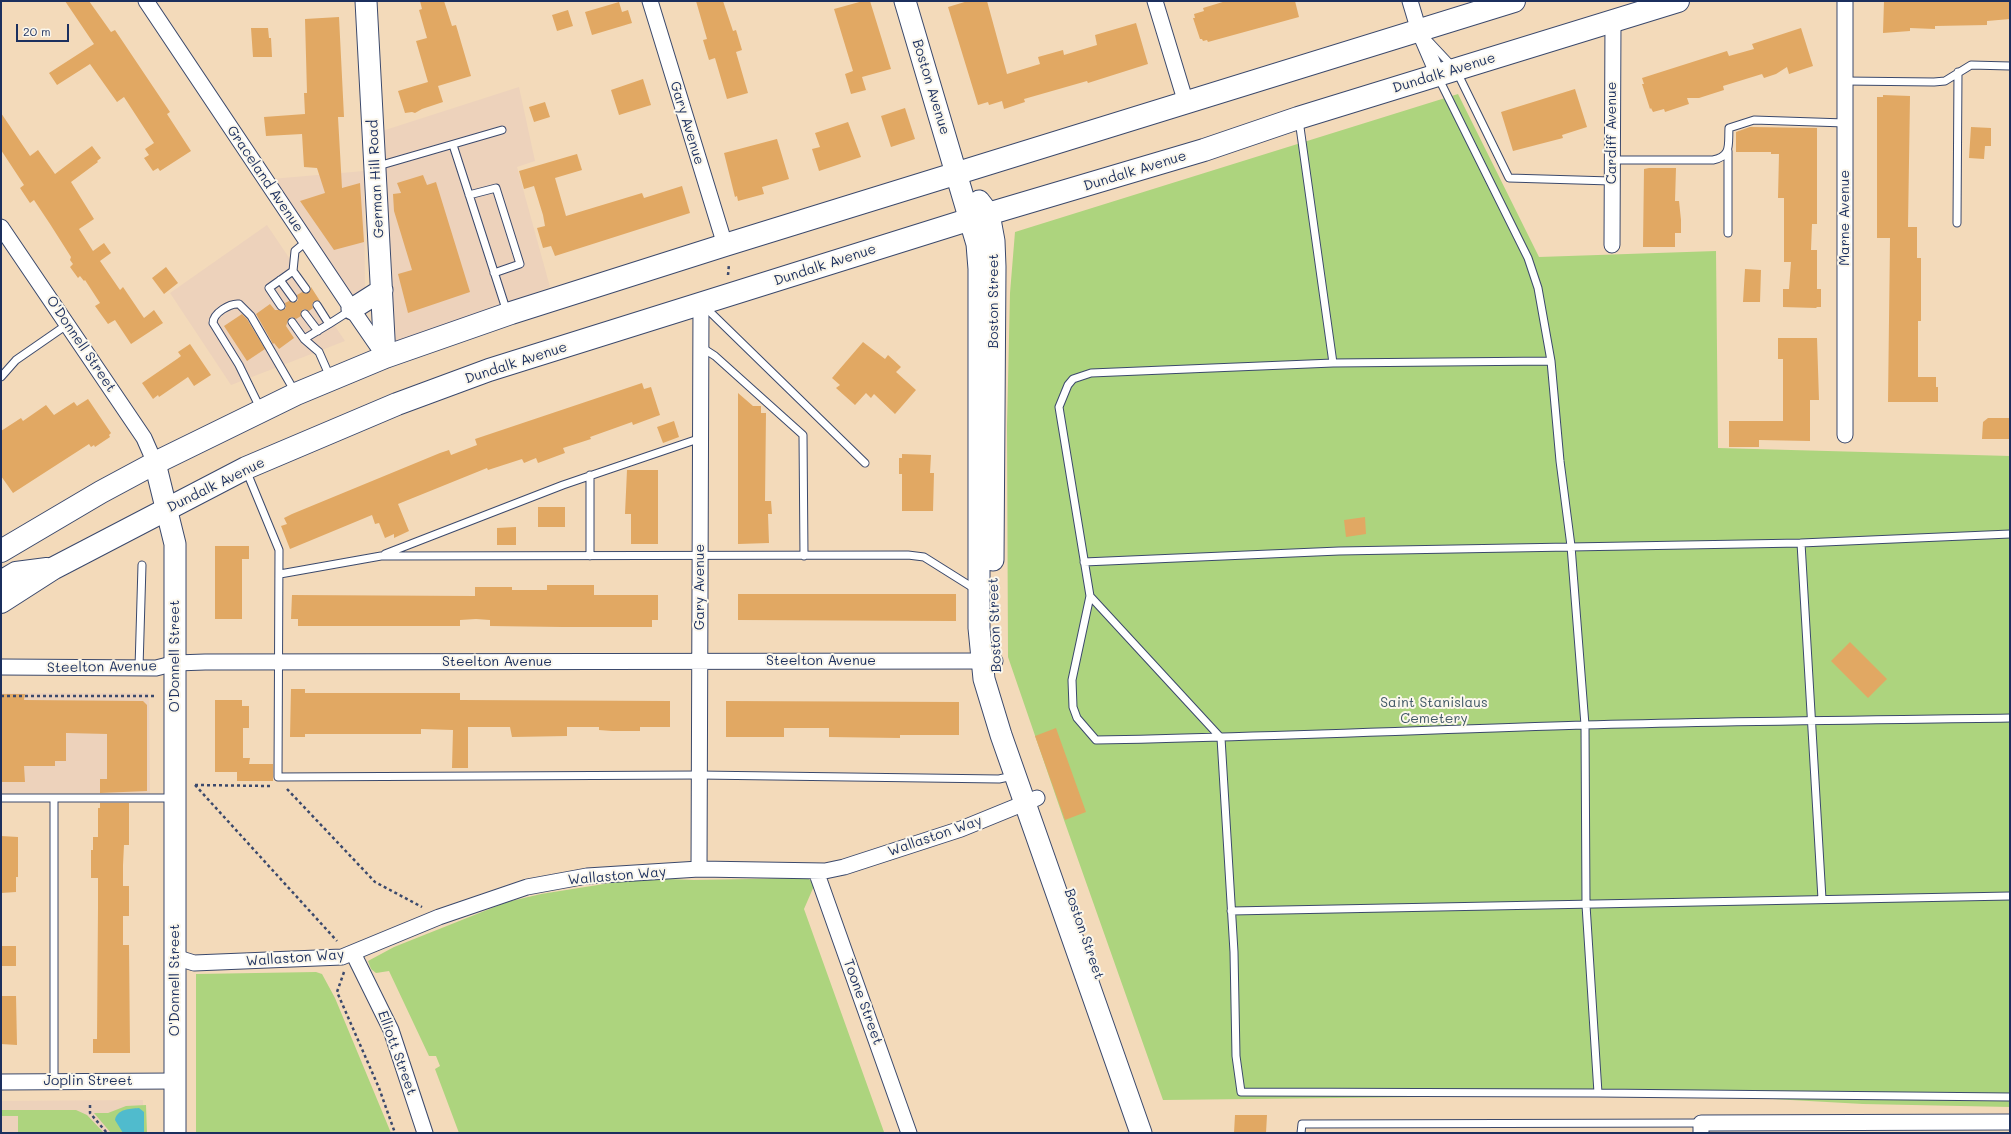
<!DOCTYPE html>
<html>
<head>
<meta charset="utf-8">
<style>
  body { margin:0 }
  #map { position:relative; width:2011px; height:1134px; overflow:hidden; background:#f3daba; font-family:Mali,sans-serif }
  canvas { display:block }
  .frame { position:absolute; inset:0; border:2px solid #1b2f5e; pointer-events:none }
  .scale { position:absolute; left:16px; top:24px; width:53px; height:18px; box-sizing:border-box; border:2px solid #1b2f5e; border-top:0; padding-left:5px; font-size:12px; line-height:14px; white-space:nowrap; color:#1b2f5e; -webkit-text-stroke:3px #fbf7ec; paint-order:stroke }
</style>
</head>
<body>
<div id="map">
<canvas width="2011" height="1134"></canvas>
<div class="frame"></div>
<div class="scale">20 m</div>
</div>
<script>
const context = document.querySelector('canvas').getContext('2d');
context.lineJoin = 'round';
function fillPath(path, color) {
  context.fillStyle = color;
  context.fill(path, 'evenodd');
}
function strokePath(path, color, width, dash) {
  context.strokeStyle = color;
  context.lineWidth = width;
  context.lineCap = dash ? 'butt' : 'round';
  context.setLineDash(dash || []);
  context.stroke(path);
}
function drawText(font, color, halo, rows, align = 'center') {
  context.font = font + ' Mali,sans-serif';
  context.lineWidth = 4;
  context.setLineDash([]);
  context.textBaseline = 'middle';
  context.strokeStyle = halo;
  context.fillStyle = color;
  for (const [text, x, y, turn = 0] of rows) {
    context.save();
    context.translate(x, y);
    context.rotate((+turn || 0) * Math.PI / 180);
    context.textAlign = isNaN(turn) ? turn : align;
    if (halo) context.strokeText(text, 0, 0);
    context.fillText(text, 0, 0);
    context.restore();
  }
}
fillPath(new Path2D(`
  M519,87L535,161L517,167L550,287L389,347L379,132Z
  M364,171L365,293L354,295L347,291L271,179Z
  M267,225L345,341L231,385L170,293Z
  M1,693H149L150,793H1Z
  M143,1100V1133H1V1101Z`), '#edd2bb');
fillPath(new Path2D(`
  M1458,94L1539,257L1716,251L1718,448L2010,456V1107L1863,1104L1682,1094L1163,1100L1064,820L1008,657L1007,426L1010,293L1015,232Z
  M642,878L694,880L807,878L813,882L814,886L804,909L884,1132L459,1133L435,1069L440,1066L436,1056H429L389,971L376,973L371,969L368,961L394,947L507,902L541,894Z
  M316,972L322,974L335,998L391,1133H196V974Z
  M146,1105L147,1133H111L94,1113H108L126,1106Z
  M1,1110H76L87,1115L104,1133H18V1116H1Z`), '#add47e');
fillPath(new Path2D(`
  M139,1108L144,1112V1133H123L115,1120C117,1109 129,1109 139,1108Z`), '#50bbcd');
fillPath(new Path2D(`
  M65,1H89L111,32L115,30L170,112L167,114L191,151L160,171L158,168L153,171L144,158L149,155L145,149L154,143L124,97L117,102L90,64L57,85L49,73L94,44Z
  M420,1H444L452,26L456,25L471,76L438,86L443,102L422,109L415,113L412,112L405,113L398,91L428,82L416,41L427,38L419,10L422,9Z
  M696,1H723L733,31L736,30L742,50L736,52L748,93L727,99L715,58L709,60L703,40L707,39Z
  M863,1H870L891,69L862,77L866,90L851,94L845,74L853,71L834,9Z
  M968,1H987L1007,74L1040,64L1038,57L1063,50L1064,55L1097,45L1095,35L1136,23L1148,64L1088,83L1087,81L1024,99L1025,102L1004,109L1002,101L989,105L988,102L978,105L948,7Z
  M1226,1H1295L1299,17L1208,42L1207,40L1203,41L1202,39H1200L1193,18H1195L1194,14L1204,11L1203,8Z
  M1884,1H2010V19L1987,21V25L1935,26V29L1910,28V31L1883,33Z
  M619,2L622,12L628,10L632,23L592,35L585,12Z
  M568,10L573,26L557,31L552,15Z
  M339,17L344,117H338L342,188L360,183L364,242L334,250L300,201L325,193L317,168L304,167L302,134L266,136L264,117L305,114L304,93H307L305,19Z
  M251,28H268L269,38H271L272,57H253Z
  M1801,28L1813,66L1789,74L1787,67L1776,74L1764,78L1762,74L1723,86L1724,90L1699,98H1687L1689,104L1665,112L1664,109L1653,112L1651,108L1650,109L1642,84H1644L1642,78L1727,51L1729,56L1754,49L1752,44Z
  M643,79L651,105L619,115L611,90Z
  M1575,89L1587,127L1562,135L1563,138L1513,151L1501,112Z
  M1883,95L1910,96L1908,227H1917V258H1921V321H1918V377H1936V387H1938V402H1888L1890,238H1877V97H1883Z
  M545,102L550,117L534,122L529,107Z
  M905,108L915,139L891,147L881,116Z
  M1,113L30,156L38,150L55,174L92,146L101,158L97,161L98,162L71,182L94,219L79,229L93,251L104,243L111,253L100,261L120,290L123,287L144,318L154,310L163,323L131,344L115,320L108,324L95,306L100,303L85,280L84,281L80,276L78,278L70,267L73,264L70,260L71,257L50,224L34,200L30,203L20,188L24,185L1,150Z
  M848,122L861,157L819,171L812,149L820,147L815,133Z
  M1750,127L1817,128V224H1812L1811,250H1817V289H1821V307H1817L1816,308L1783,307V289H1789L1791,262H1784V198H1778L1779,154H1771V152H1736V132Z
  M1971,127L1991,128V146H1985L1984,159L1969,158Z
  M777,139L789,179L762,187L764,194L738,201L737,196L735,197L724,153Z
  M577,154L582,170L555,178L566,216L642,193L644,198L682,186L690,213L555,256L551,246L543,248L537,228L545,226L543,215L534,186L524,189L519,171Z
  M1649,168H1676L1675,201H1679L1681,220V233H1675V247H1643L1644,169Z
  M423,175L427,185L436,182L470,292L408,313L398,274L412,270L394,211L393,194L401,193L397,183Z
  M166,267L178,283L164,294L152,278Z
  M1745,269L1761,270L1760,302H1743Z
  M311,287L320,301H314L312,305L313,308L309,311L305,309L302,310L301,316L296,319L292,317L289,318L286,326L294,338L279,349L274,343L273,344L256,314L270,304L275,310H283L286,308L285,303L289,301L296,302L298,300L297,295L302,292L309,293Z
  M242,314L247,319L265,349L247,361L224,326Z
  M1778,338H1817L1819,400H1810V441L1759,440V447H1729V421H1783V359H1778Z
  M863,342L885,359L888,355L901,367L896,372L916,390L895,414L874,394L871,398L866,393L855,405L836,388L840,385L832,378Z
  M190,344L211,375L194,386L188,377L159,397L158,395L153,399L142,383L177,359L181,356L178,352Z
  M642,383L644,389L651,387L660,415L633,425L632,422L590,437L591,439L563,448L565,453L538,463L536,458L524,463L522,459L488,470L487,468L398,504L409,531L394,538V534L385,538L379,523L375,524L372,515L290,549L281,526L287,524L284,518L292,514L440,453L449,450L451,455L477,445L475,439Z
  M738,393L753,406H761V413H766L765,501H771L772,514H768L769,543L738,544Z
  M88,399L111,433L109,435L110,437L95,447L94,445L91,447L89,444L13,493L1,476V431L21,418L23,421L46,405L54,415L74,402L77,406Z
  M1988,418H2010V439H1982L1983,422Z
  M674,421L679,437L663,443L657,427Z
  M902,454L931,455L930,473H934L933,511H902V474H899V458H902Z
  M627,470H658V544H631V514H625Z
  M538,507H565V527H538Z
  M1365,517L1366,534L1346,537L1344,520Z
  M516,527V545H497V528Z
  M215,546H249V559H242V619H215Z
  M547,585H594V595H658V620H652V627H562L490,626V620L476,619L460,620V626H298V619H291L292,595L475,596V587H512V590H547Z
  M738,594H956V621L738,620Z
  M1850,642L1887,679L1868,698L1831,661Z
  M291,689H305V693H460V700L670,701V727H640V731H612L599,730V727H567V736L512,737L510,727H468V768H452L453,730L421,729V734H305V737H290Z
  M1,694H25L24,700L143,701L147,705V791L100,793V779H107V734L66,733V761H55V766H24L25,782H1Z
  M215,700H242V706H249V728H243V758H250L249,764H273V781H237V772H215Z
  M726,701L959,702V735H900V738L829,737V728H784V737H726Z
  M1056,728L1086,812L1065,820L1035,736Z
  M100,803H129V845H124L123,865V886H129V916H123V945H129L130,1053H93V1039H97L98,908V878H91V850H93V837H98V808H100Z
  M1,836L18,837V877H16V892L1,893Z
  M1,946H16V966H1Z
  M1,996H16L17,1045L1,1044Z
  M1235,1115H1267L1266,1133H1234Z`), '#e1a863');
const lane = new Path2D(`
  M1427,39L1456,70L1509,178L1611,181
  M1438,77L1528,258L1538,288L1551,361L1560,461L1571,546L1585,725L1586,905L1598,1093
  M1845,81L1934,82L1945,81L1971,65L2010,66
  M1299,120L1333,363
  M453,145L507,312
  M1728,151V233
  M1611,160H1713C1732,156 1728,145 1729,128L1754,120L1845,123
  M378,166L502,130
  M469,195L496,188L520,264L494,273
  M1957,223L1958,72
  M280,280L293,298
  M306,289L293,271L295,251L307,241
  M281,306L269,288L293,271
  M705,307L865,463
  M305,314L318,331
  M292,322L304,339L319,352L330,377
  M329,324L351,310
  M304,339L329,324L317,305
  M701,347L715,356L803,435L804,556
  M1551,361L1333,363L1091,373L1073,379L1068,385L1059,407L1090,596L1072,680L1073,707L1077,718L1096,740C1259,737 1421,730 1583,725C1725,721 1868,720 2010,718
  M1,377L16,360L68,324
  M261,410L239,365L213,323C213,313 230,303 239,304L251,316L295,392
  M246,470L279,550L278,777L699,775L999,779L1013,776
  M1801,543L2010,534
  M385,554L563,485L701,438
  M590,556V475
  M1084,562L1339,551L1801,543L1822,899
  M280,574L381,556L908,555L924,557L975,589
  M1090,596L1221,738L1234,952L1236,1056L1241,1092L1598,1093L2010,1097
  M139,668L142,565
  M1,798H173
  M54,798V1081
  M1231,911L2010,896
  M1301,1133L1302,1124L1701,1123`);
const street = new Path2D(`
  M146,1L352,309L385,357
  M650,1L725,245
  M1155,1L1186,103
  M1410,1L1419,31L1438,75
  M1845,1V435
  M1,227L144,438L155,463
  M1612,245L1613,21
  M1,667L156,668L176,663L205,662L995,661
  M699,869L701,304
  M816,871L909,1133
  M353,953L391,1030L425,1133
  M175,957L194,963L342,957L439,917L527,887L587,876L699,869L825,871L844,867L961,829L1037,798
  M1,1082L175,1081
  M1701,1133V1123L2010,1122`);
const secondary = new Path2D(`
  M366,1L385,357
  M905,1L977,244L979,269V628L984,679L1001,735L1141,1133
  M979,201L989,214L994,241L995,267L993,560
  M352,309L382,290
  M155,463L175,544V1133`);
const primary = new Path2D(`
  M1,551L101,492L155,463L296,394L385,357L511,313L725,245L1514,1
  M1,582L16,573L47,569
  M1,602L54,568L246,468L397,404L489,370L971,219L1204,150L1298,118L1678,1`);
strokePath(lane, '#3b496c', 9);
strokePath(street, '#3b496c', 17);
strokePath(secondary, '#3b496c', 23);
strokePath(primary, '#3b496c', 24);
strokePath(new Path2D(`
  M728,275L729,264
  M1,696H154
  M195,785L337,941
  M195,785L270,786
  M287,789L375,882L422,907
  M344,972L337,992L379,1088L395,1133
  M90,1105V1113L107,1133`), '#3b496c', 2.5, [3, 3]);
strokePath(lane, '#fff', 7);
strokePath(street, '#fff', 15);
strokePath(secondary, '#fff', 21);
strokePath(primary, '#fff', 22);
drawText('14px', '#1b2f5e', '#fbf7ec', [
  ["Dundalk Avenue",1444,73,-17],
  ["Boston Avenue",931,87,73],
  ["Gary Avenue",687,123,73],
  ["Cardiff Avenue",1612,133,-90],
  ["Dundalk Avenue",1135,171,-17],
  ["Graceland Avenue",265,179,56],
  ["German Hill Road",376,179,-93],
  ["Marne Avenue",1845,218,-90],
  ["Dundalk Avenue",825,265,-18],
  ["Boston Street",994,301,-90],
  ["O'Donnell Street",81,344,56],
  ["Dundalk Avenue",516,363,-18],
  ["Dundalk Avenue",216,485,-26],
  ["Gary Avenue",700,587,-90],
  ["Boston Street",995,625,-92],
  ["O'Donnell Street",175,656,-90],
  ["Steelton Avenue",821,661],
  ["Steelton Avenue",497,662],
  ["Steelton Avenue",102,667,-1],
  ["Wallaston Way",935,836,-19],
  ["Wallaston Way",617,876,-5],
  ["Boston Street",1084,934,71],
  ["Wallaston Way",295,958,-4],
  ["O'Donnell Street",175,980,-90],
  ["Toone Street",863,1002,70],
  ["Elliott Street",397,1053,70],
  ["Joplin Street",88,1081]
]);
drawText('14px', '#405866', '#fbf7ec', [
  ["Saint Stanislaus",1434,703],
  ["Cemetery",1434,719]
]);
</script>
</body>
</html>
